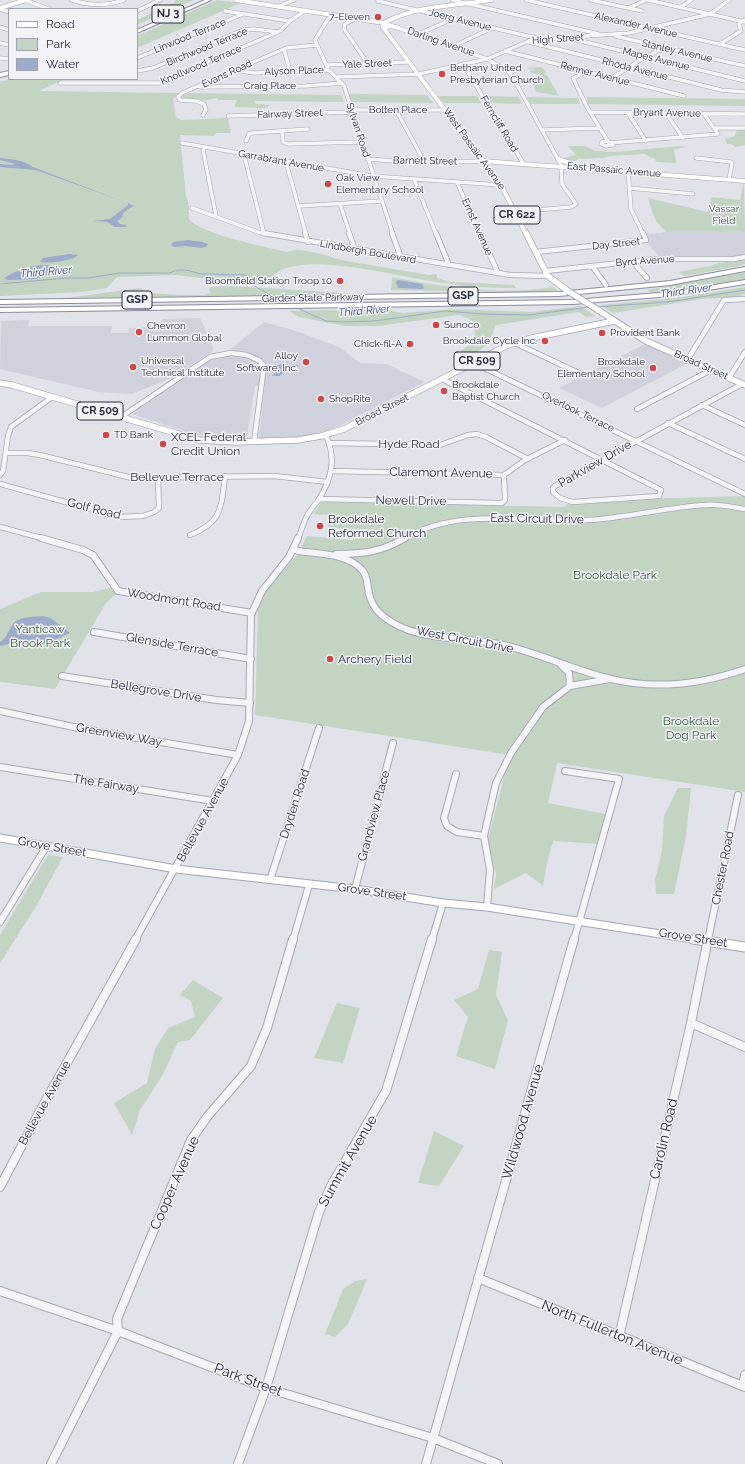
<!DOCTYPE html>
<html>
<head>
<meta charset="utf-8">
<style>
  body { margin:0 }
  #map { position:relative; width:745px; height:1464px; overflow:hidden; background:#e1e3ea; font-family:Raleway,sans-serif }
  canvas { display:block }
  .legend { position:absolute; left:8px; top:8px; width:130px; height:72px; box-sizing:border-box; background:#f1f3f7; border:1px solid #a1a5af; margin:0; padding:5px 7px; list-style:none; font-size:12px; color:#292f42 }
  .legend li { display:flex; align-items:center; gap:8px; height:20px }
  .legend b { width:20px; border:1px solid #a1a5af }
</style>
</head>
<body>
<div id="map">
<canvas width="745" height="1464"></canvas>
<ul class="legend">
<li><b style="height:5px;background:#fff"></b>Road</li>
<li><b style="height:11px;background:#c4d4c2"></b>Park</li>
<li><b style="height:11px;background:#9cacca"></b>Water</li>
</ul>
</div>
<script>
const context = document.querySelector('canvas').getContext('2d');
context.lineJoin = 'round';
function fillPath(path, color) {
  context.fillStyle = color;
  context.fill(path, 'evenodd');
}
function strokePath(path, color, width, dash) {
  context.strokeStyle = color;
  context.lineWidth = width;
  context.lineCap = dash ? 'butt' : 'round';
  context.setLineDash(dash || []);
  context.stroke(path);
}
function drawText(font, color, halo, rows, align = 'center') {
  context.font = font + ' Raleway,sans-serif';
  context.lineWidth = 3;
  context.setLineDash([]);
  context.textBaseline = 'middle';
  context.strokeStyle = halo;
  context.fillStyle = color;
  for (const [text, x, y, turn = 0] of rows) {
    context.save();
    context.translate(x, y);
    context.rotate((+turn || 0) * Math.PI / 180);
    context.textAlign = isNaN(turn) ? turn : align;
    if (halo) context.strokeText(text, 0, 0);
    context.fillText(text, 0, 0);
    context.restore();
  }
}
fillPath(new Path2D(`
  M666,231H745V256L741,258L660,257L646,242L650,240L646,234L662,233Z
  M200,318L213,347V351L173,377L132,394L98,392L0,369L1,321L29,320L28,326H112L111,333H128L129,328L161,327L162,319Z
  M264,322L293,330L339,347L360,363L386,364L425,382L343,424L329,430L300,437L259,438L265,383L255,386L247,436L196,435L132,414L212,358L223,355Z
  M645,344L688,363L602,408L559,388Z`), '#cfd2dc');
fillPath(new Path2D(`
  M176,0H193L137,25V20L175,2Z
  M217,0L241,3L137,48V36Z
  M542,67L547,73L544,74L547,75L559,96L536,92L532,78L539,76L536,74L530,73V71L536,70L525,68Z
  M10,79H65L39,91L179,93L173,99L176,117L181,120L228,118L231,133H217L213,136L180,135L186,196L189,206V219C200,234 267,247 287,252C301,245 337,260 352,262L429,275L437,274V278L450,282L514,285L516,288C492,288 467,287 444,283C402,278 322,254 284,269C274,272 270,281 260,285L175,275L117,277L107,288L82,292L0,296V285L30,281L0,284V82Z
  M187,93L341,95L344,102L254,101L256,104L271,105L265,108L234,107L237,100H218L216,98L202,101L182,100L180,97Z
  M349,94L427,95L433,103L351,102Z
  M438,96H477L482,103H444Z
  M486,96L519,97L522,104L489,103Z
  M527,97L578,98L580,104H531Z
  M587,97L745,99V106L588,104Z
  M737,129H745V145L735,147L732,144H727L725,139L735,136Z
  M568,146H585L595,151L615,152L679,146L688,147L674,149L676,163L656,162L655,159L644,154L610,156L603,158L578,159L572,162L562,158L576,155Z
  M744,182L745,231H666C655,224 651,210 648,198L708,212L712,197L740,200Z
  M745,260V264L739,266L685,276L678,272L710,266L718,263Z
  M745,272V279L652,293L647,290Z
  M392,277C445,287 500,296 553,287L559,291L507,292L391,290Z
  M231,286L364,294L66,298L140,288L149,293L179,295H204L212,292L209,291L210,287Z
  M745,287V294L736,297L702,299L613,313L600,305L676,298Z
  M581,306L595,316L586,317L579,312L496,325L489,343L470,358L460,352C472,344 479,335 472,320L459,315L378,326H345L299,317L289,311L378,309L403,313L454,309L531,312Z
  M745,496V792L557,763L548,803L610,815L600,844L553,841L547,863L543,886L526,873L494,889L496,874L487,843L510,755L255,715L258,608L260,601L273,582L298,554L307,536L352,540L370,530L328,527V515L313,514L322,502L564,507L571,501Z
  M114,587L121,590L106,603L55,689L0,682V609L41,592H93Z
  M678,788H691L686,836L674,894H656L655,880L662,851L664,816Z
  M48,855L63,857L35,908L0,963V935Z
  M489,950L502,952L496,995L508,1020L495,1069L456,1056L468,1017L454,1000L478,989Z
  M193,980L223,998L190,1040L178,1042L162,1076L140,1110L132,1135L114,1103L147,1083L155,1049L168,1028L195,1017L191,1001L180,995Z
  M337,1003L360,1008L343,1063L314,1058Z
  M434,1131L464,1146L439,1186L418,1183Z
  M367,1279L348,1324L335,1337L325,1334L343,1289L355,1281Z`), '#c4d4c2');
fillPath(new Path2D(`
  M0,158C11,159 23,160 33,167L122,201L36,170L0,167V164L11,165L16,164L0,160Z
  M128,203L134,206L128,209L122,215L123,217L117,221L120,224L126,225V227H115L107,222L93,221L110,219L128,205Z
  M188,240L202,242L208,244L206,247L201,248L186,246L174,247L171,245L173,242Z
  M69,254L78,255C72,261 49,264 40,262L43,258Z
  M46,265L59,267L61,270L35,279L8,280L4,278C16,271 31,265 46,265Z
  M398,280L422,284L424,288L423,289L398,288L396,282Z
  M281,364L298,365L299,366L290,369L279,376H272L277,370L275,367Z
  M43,616L51,618L70,633L48,643L28,645L17,642L0,646V642C7,638 7,633 11,627C16,616 32,617 43,616Z`), '#9cacca');
strokePath(new Path2D(`
  M0,284L66,278H88L119,273H169L178,270H186L201,274L246,275L249,278L248,282L273,297
  M278,300L287,304
  M295,307L326,321L342,322L374,321L445,311L482,314L529,315L590,307
  M596,307L668,302L745,290`), '#9cacca', 1);
const minorFar3 = new Path2D(`
  M25,0L49,9
  M72,0C90,6 107,6 124,0
  M452,0L599,34
  M526,0L745,50
  M591,0L642,11
  M648,0L745,22
  M378,1L536,38
  M279,6L294,0
  M681,7L691,0
  M629,8L646,0
  M0,9L9,12
  M137,11L160,0
  M225,11L290,21
  M335,15L328,19L315,40L328,69L344,86L393,234
  M355,19L345,24L344,29L368,64
  M384,23L487,59L508,71L515,81L561,165L562,184L576,204L571,207L515,212
  M0,27L9,30
  M419,34L452,19
  M615,36L745,66
  M573,39L745,81
  M529,42L721,90L745,92
  M0,43L9,45
  M720,44L741,31L739,24L744,20
  M454,46L492,28
  M284,49L290,71
  M505,51L684,96
  M0,58L9,59
  M137,58L243,14
  M463,64L523,163
  M326,65L409,62
  M235,70L254,73L328,70
  M137,71L153,68L243,30L254,29L278,32
  M586,72L573,78L587,107L609,143L718,134L704,114
  M337,77L419,74L487,59L531,40L629,33L710,14L729,0
  M612,78L645,57L665,48
  M60,83H160L280,31L290,21L306,10
  M200,87L306,86L342,83
  M351,110H445
  M396,110L425,163
  M590,112L745,114
  M628,113L646,141
  M666,113L683,138
  M203,115L206,110L204,104L196,101L180,100L178,97L182,93L286,48L317,45
  M228,116L351,112
  M715,128H745
  M542,130L599,128
  M282,132L283,142L288,144L361,142
  M246,141L249,134L252,133L308,129
  M607,141L602,142L601,144L606,146L613,145
  M182,143L372,176L501,185
  M204,148L203,150L216,216
  M244,155L264,234
  M696,158L731,162L732,164L729,179
  M367,159L425,163L483,161
  M286,162L306,234
  M628,170L631,209L643,234
  M414,179L436,234
  M457,182L480,234
  M629,188L693,194
  M340,204L350,234
  M299,206L381,201
  M192,208L258,232L269,234`);
const minorFar2 = new Path2D(`
  M263,233L510,275L548,276
  M305,233L308,242
  M349,233L355,250
  M392,233L401,258
  M436,233L449,265
  M480,233L498,273
  M536,252L646,240L643,233
  M633,262L647,278
  M592,266L606,285
  M546,271L657,259H734L745,257
  M515,343L583,375
  M688,359L724,300L745,299
  M474,363L745,494
  M729,378L745,352
  M442,379L602,460
  M702,405L745,425
  M637,409L711,370
  M121,417L210,357L231,353L247,355L260,361L264,366L254,442
  M668,423L745,459
  M330,443L440,445L468,435L477,434L486,437L528,459
  M6,453H27L40,455L132,478L274,476L328,482
  M602,460L661,490L659,496L573,502L560,498L553,492V488L555,486Z
  M602,460L742,384
  M332,471L504,475L525,460L565,440
  M0,475L3,471L8,436L11,427L52,397
  M0,484L119,517L143,516L154,512L159,508L158,478
  M319,499L502,503L505,500L504,475
  M0,527L45,539
  M190,535C223,522 221,507 225,476
  M298,539C301,532 303,523 307,516C310,510 314,506 318,501C331,480 337,459 326,436
  M403,539C461,506 525,523 588,520C628,518 666,507 706,505C719,504 732,507 745,509`);
const minorFar1 = new Path2D(`
  M41,538L83,550L93,555L118,591L252,613
  M294,549L298,551C318,554 349,553 363,571C367,576 367,582 368,588C370,605 378,614 393,623C424,641 465,637 499,644C537,652 573,670 611,679C657,690 702,684 745,669
  M336,554C362,554 382,552 405,538
  M94,632L251,659
  M560,664L569,673L570,686
  M62,676L216,700L250,703
  M0,711L78,728L238,755
  M0,767L213,801
  M565,771L619,779L574,940
  M456,774L444,818L447,826L457,832L484,836
  M270,880L319,728
  M355,889L393,743
  M487,907L490,870L484,836L496,783L511,753L543,707L570,686L610,679
  M0,922L46,847
  M135,940L238,755L249,721L251,615L262,591L289,557L298,538
  M293,940L309,885
  M432,940L443,903
  M708,940L738,795`);
const minor = new Path2D(`
  M691,1023L745,1047
  M0,1187L39,1113L136,939
  M478,1278L745,1387
  M0,1291L118,1331L266,1388L433,1438L498,1464
  M619,1337L691,1023L708,939
  M743,1386L745,1375
  M51,1464L118,1331L117,1319L191,1140L207,1117L251,1066L267,1028L293,939
  M238,1464L266,1388L319,1212L332,1184L386,1091L432,939
  M426,1464L574,939`);
const majorFar3 = new Path2D(`
  M236,0L384,23
  M0,8L26,0
  M384,23L383,27L385,30L501,185L526,234
  M384,23C415,5 456,6 491,0
  M383,28L390,26L399,28
  M558,159L570,163
  M483,161L745,181`);
const majorFar2 = new Path2D(`
  M526,233L548,276L568,291
  M598,310L646,341L745,385
  M0,383L12,385L199,440L236,442L298,440L321,436L344,429L508,345L532,338L614,321`);
const majorFar1 = new Path2D(`
  M0,838L176,869L355,889L443,903L487,907L699,940`);
const major = new Path2D(`
  M693,939L745,947`);
const highway = new Path2D(`
  M205,0H211L137,33V30Z
  M9,71V75L0,77V73Z
  M745,267V271L670,285L559,296L0,304V300L559,292L670,281Z
  M745,280V284L671,296L573,304L0,312V308L573,300L671,292Z`);
strokePath(minorFar3, '#a6a9b4', 4.5);
strokePath(minorFar2, '#a6a9b4', 6);
strokePath(minorFar1, '#a6a9b4', 8);
strokePath(minor, '#a6a9b4', 10);
strokePath(majorFar3, '#a1a6b6', 5);
strokePath(majorFar2, '#a1a6b6', 7);
strokePath(majorFar1, '#a1a6b6', 9);
strokePath(major, '#a1a6b6', 11);
strokePath(highway, '#898ea0', 2);
strokePath(minorFar3, '#f4f5f8', 3.5);
strokePath(minorFar2, '#f4f5f8', 4.5);
strokePath(minorFar1, '#f4f5f8', 6);
strokePath(minor, '#f4f5f8', 8);
strokePath(majorFar3, '#fff', 4);
strokePath(majorFar2, '#fff', 5.5);
strokePath(majorFar1, '#fff', 7);
strokePath(major, '#fff', 9);
fillPath(highway, '#fff');
const majorBridge = new Path2D(`
  M568,291L598,310`);
strokePath(majorBridge, '#a1a6b6', 7, []);
strokePath(majorBridge, '#fff', 5.5);
for (const [x, y, r, color] of [
  [378,17,4,"#ce4748"],
  [442,74,4,"#ce4748"],
  [328,184,4,"#ce4748"],
  [340,281,4,"#ce4748"],
  [436,325,4,"#ce4748"],
  [139,332,4,"#ce4748"],
  [602,333,4,"#ce4748"],
  [545,341,4,"#ce4748"],
  [410,344,4,"#ce4748"],
  [306,362,4,"#ce4748"],
  [133,367,4,"#ce4748"],
  [653,368,4,"#ce4748"],
  [444,391,4,"#ce4748"],
  [321,399,4,"#ce4748"],
  [106,435,4,"#ce4748"],
  [163,444,4,"#ce4748"],
  [320,526,4,"#ce4748"],
  [330,659,4,"#ce4748"]
]) {
  const dot = new Path2D();
  dot.arc(x, y, r, 0, 2 * Math.PI);
  context.fillStyle = color;
  context.fill(dot);
  strokePath(dot, '#f1f3f7', 1.5);
}
drawText('10px', '#292f42', '#f1f3f7', [
  ["7-Eleven",370,17,"right"],
  ["Bethany United",450,68],
  ["Presbyterian Church",450,80],
  ["Oak View",336,178],
  ["Elementary School",336,190],
  ["Bloomfield Station Troop 10",332,281,"right"],
  ["Sunoco",444,325],
  ["Chevron",147,326],
  ["Lummon Global",147,338],
  ["Provident Bank",610,333],
  ["Brookdale Cycle Inc.",537,341,"right"],
  ["Chick-fil-A",402,344,"right"],
  ["Alloy",298,356,"right"],
  ["Software, Inc.",298,368,"right"],
  ["Universal",141,361],
  ["Technical Institute",141,373],
  ["Brookdale",645,362,"right"],
  ["Elementary School",645,374,"right"],
  ["Brookdale",452,385],
  ["Baptist Church",452,397],
  ["ShopRite",329,399],
  ["TD Bank",114,435]
], 'left');
drawText('10px', '#292f42', '#f1f3f7', [
  ["Joerg Avenue",460,20,14],
  ["Alexander Avenue",636,25,13],
  ["Linwood Terrace",190,36,-22],
  ["High Street",558,39,-4],
  ["Darling Avenue",441,42,19],
  ["Birchwood Terrace",207,47,-22],
  ["Stanley Avenue",677,51,13],
  ["Mapes Avenue",656,59,14],
  ["Yale Street",367,64,-2],
  ["Knollwood Terrace",201,65,-23],
  ["Rhoda Avenue",635,69,14],
  ["Alyson Place",294,71,-2],
  ["Evans Road",227,74,-24],
  ["Renner Avenue",595,74,14],
  ["Craig Place",270,86],
  ["Bolten Place",398,110],
  ["Bryant Avenue",667,113,1],
  ["Fairway Street",290,114,-2],
  ["Ferncliff Road",499,124,59],
  ["Sylvan Road",358,130,72],
  ["West Passaic Avenue",474,149,54],
  ["Garrabrant Avenue",281,161,10],
  ["Barnett Street",425,161,1],
  ["East Passaic Avenue",614,170,5],
  ["Ernst Avenue",477,227,66],
  ["Day Street",616,244,-6],
  ["Lindbergh Boulevard",368,252,10],
  ["Byrd Avenue",645,261,-4],
  ["Garden State Parkway",313,298,-1],
  ["Broad Street",701,365,24],
  ["Broad Street",382,410,-27],
  ["Overlook Terrace",578,412,26]
]);
drawText('10px', '#385d37', '#f1f3f7', [
  ["Vassar",724,209],
  ["Field",724,221]
]);
for (const [x, y, w] of [
  [168,14,32],
  [517,215,46],
  [463,296,30],
  [137,300,30],
  [477,361,46],
  [100,411,46]
]) {
  const box = new Path2D();
  box.roundRect(x - w / 2, y - 9, w, 18, 3);
  context.fillStyle = '#f1f3f7';
  context.fill(box);
  strokePath(box, '#292f42', 1);
}
drawText('bold 11px', '#292f42', null, [
  ["NJ 3",168,14],
  ["CR 622",517,215],
  ["GSP",463,296],
  ["GSP",137,300],
  ["CR 509",477,361],
  ["CR 509",100,411]
]);
drawText('italic 11px', '#334776', '#f1f3f7', [
  ["Third River",46,272,-5],
  ["Third River",686,291,-8],
  ["Third River",364,311,-5]
]);
drawText('12px', '#292f42', '#f1f3f7', [
  ["XCEL Federal",171,437],
  ["Credit Union",171,451],
  ["Brookdale",328,519],
  ["Reformed Church",328,533],
  ["Archery Field",338,659]
], 'left');
drawText('12px', '#292f42', '#f1f3f7', [
  ["Hyde Road",409,444],
  ["Parkview Drive",595,464,-30],
  ["Claremont Avenue",441,473,1],
  ["Bellevue Terrace",177,477],
  ["Newell Drive",411,501,1],
  ["Golf Road",94,509,14],
  ["East Circuit Drive",537,519,1],
  ["Woodmont Road",174,600,9],
  ["West Circuit Drive",465,640,11],
  ["Glenside Terrace",172,645,10],
  ["Bellegrove Drive",156,691,9],
  ["Greenview Way",119,735,10],
  ["The Fairway",106,784,9],
  ["Dryden Road",295,804,-72],
  ["Grandview Place",374,816,-75],
  ["Bellevue Avenue",203,820,-61],
  ["Grove Street",52,847,10],
  ["Chester Road",723,868,-79],
  ["Grove Street",372,892,8],
  ["Grove Street",693,938,9],
  ["Bellevue Avenue",45,1103,-61]
]);
drawText('12px', '#385d37', '#f1f3f7', [
  ["Brookdale Park",615,575],
  ["Yanticaw",40,629],
  ["Brook Park",40,643],
  ["Brookdale",691,721],
  ["Dog Park",691,735]
]);
drawText('14px', '#292f42', '#f1f3f7', [
  ["Wildwood Avenue",523,1122,-74],
  ["Carolin Road",664,1139,-77],
  ["Summit Avenue",348,1161,-60],
  ["Cooper Avenue",175,1183,-66],
  ["North Fullerton Avenue",612,1333,22],
  ["Park Street",248,1380,20]
]);
</script>
</body>
</html>
